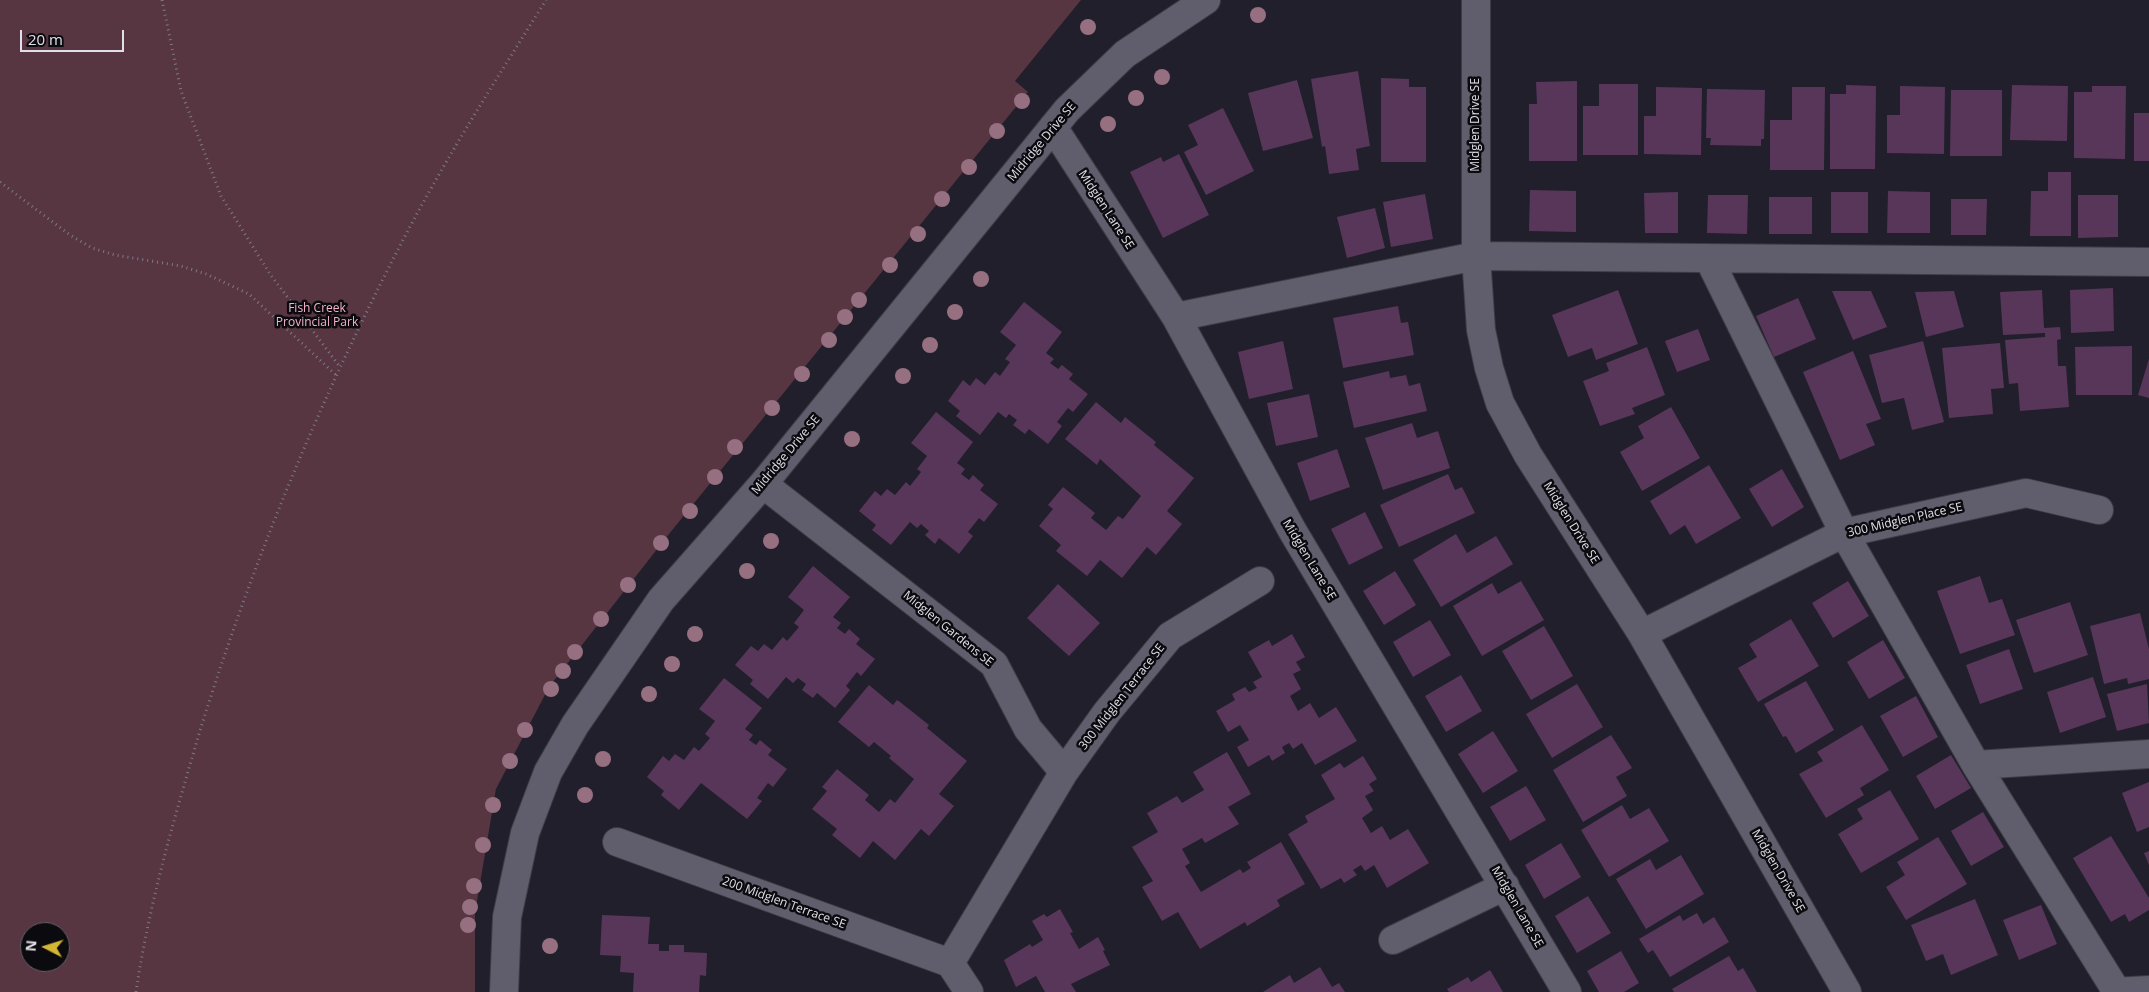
<!DOCTYPE html>
<html>
<head>
<meta charset="utf-8">
<style>
  body { margin:0 }
  #map { position:relative; width:2149px; height:992px; overflow:hidden; background:#211f2b; font-family:"Open Sans",sans-serif }
  canvas { display:block }
  .north { position:absolute; left:20px; top:922px; width:50px; height:50px; box-sizing:border-box; background:#0b0a0f; border:1px solid #616066; border-radius:50%; rotate:275deg; font-size:14px; font-weight:700; line-height:20px; text-align:center; color:#e1e0e8 }
  .north::after { content:''; display:block; margin:auto; width:18px; height:22px; background:#d4b635; clip-path:polygon(50% 0,100% 100%,50% 72%,0 100%) }
  .scale { position:absolute; left:20px; top:30px; width:104px; height:22px; box-sizing:border-box; border:2px solid #e1e0e8; border-top:0; padding-left:6px; font-size:15px; line-height:18px; white-space:nowrap; color:#e1e0e8; -webkit-text-stroke:4px #0b0a0f; paint-order:stroke }
</style>
</head>
<body>
<div id="map">
<canvas width="2149" height="992"></canvas>
<div class="north">N</div>
<div class="scale">20 m</div>
</div>
<script>
const context = document.querySelector('canvas').getContext('2d');
context.lineJoin = 'round';
function fillPath(path, color) {
  context.fillStyle = color;
  context.fill(path, 'evenodd');
}
function strokePath(path, color, width, dash) {
  context.strokeStyle = color;
  context.lineWidth = width;
  context.lineCap = dash ? 'butt' : 'round';
  context.setLineDash(dash || []);
  context.stroke(path);
}
function drawText(font, color, halo, rows, align = 'center') {
  context.font = font + ' "Open Sans",sans-serif';
  context.lineWidth = 5;
  context.setLineDash([]);
  context.textBaseline = 'middle';
  context.strokeStyle = halo;
  context.fillStyle = color;
  for (const [text, x, y, turn = 0] of rows) {
    context.save();
    context.translate(x, y);
    context.rotate((+turn || 0) * Math.PI / 180);
    context.textAlign = isNaN(turn) ? turn : align;
    if (halo) context.strokeText(text, 0, 0);
    context.fillText(text, 0, 0);
    context.restore();
  }
}
fillPath(new Path2D(`
  M0,0H1081L1015,81L1028,92L669,534L549,687L496,789L475,913V992H0ZM30,932H60V962H30Z`), '#573541');
fillPath(new Path2D(`
  M1358,71L1370,146L1356,149L1359,170L1329,174L1325,146L1322,147L1311,79Z
  M1381,78L1409,79V87H1426V162H1381Z
  M1297,80L1313,138L1263,151L1248,93Z
  M1577,81V161H1529V104H1537L1536,82Z
  M1599,84H1638V155H1583V106H1599Z
  M1846,85L1876,86L1875,169H1830V94H1846Z
  M2012,85L2068,86L2067,141L2010,140Z
  M1900,86L1945,87L1944,154L1887,153V115H1900Z
  M2092,86H2126L2125,159L2074,158V92H2092Z
  M1656,87L1702,88L1701,155L1644,154V116H1656Z
  M1792,87H1825L1824,170H1770V120H1792Z
  M1707,89L1765,90L1764,139H1761V146L1710,145L1711,138H1706Z
  M1951,90H2002V156H1950Z
  M1223,108L1254,171L1206,195L1184,152L1198,145L1188,125Z
  M2134,113H2149V161H2134Z
  M1179,154L1209,215L1163,238L1130,172L1161,157L1163,162Z
  M2048,172H2071V236H2030L2031,191H2048Z
  M1530,190L1576,191V232L1529,231Z
  M1888,191L1930,192V233H1887Z
  M1678,192V233H1645L1644,193Z
  M1831,192H1868V233H1831Z
  M1425,194L1433,239L1391,247L1383,202Z
  M1708,195H1748L1747,234L1707,233Z
  M2078,195H2118V237L2078,238Z
  M1769,197H1812V234H1769Z
  M1951,199H1987L1986,235H1951Z
  M1375,208L1385,248L1347,258L1337,217Z
  M2113,288L2114,331L2071,333L2070,290Z
  M1618,290L1638,344L1596,360L1592,348L1568,357L1552,315Z
  M2042,290L2044,328L2060,327L2061,339L2057,340L2058,366H2066L2069,407L2020,411L2018,383L2009,384L2005,340L2045,337V333L2003,335L2000,292Z
  M1832,291H1871L1887,327L1853,340Z
  M1954,291L1964,327L1926,337L1915,292Z
  M1798,298L1816,339L1774,357L1756,316Z
  M1024,302L1062,332L1046,353L1054,359L1050,363L1058,369L1062,365L1073,374L1069,379L1088,394L1073,412L1068,408L1057,422L1062,426L1048,444L1029,429L1025,434L1013,425L1017,420L1009,414L1006,418L998,412L980,435L956,416L960,411L948,401L963,380L970,386L976,378L985,385L995,372L1000,376L1010,362L1005,359L1016,345L1000,332Z
  M1398,306L1401,323L1408,322L1414,355L1343,368L1333,318Z
  M1698,329L1710,360L1677,372L1665,341Z
  M1283,341L1293,389L1249,399L1238,352Z
  M1923,341L1944,422L1912,430L1904,398L1882,403L1869,355Z
  M2000,343L2004,388L1991,389L1993,414L1949,418L1942,348Z
  M2132,346V395H2076L2075,347Z
  M1647,347L1665,395L1632,408L1635,414L1600,426L1583,381L1609,371L1606,363Z
  M1853,351L1881,419L1866,424L1875,445L1840,460L1803,372Z
  M2149,359V398L2138,395Z
  M1389,371L1390,378L1406,375L1409,386L1420,383L1427,411L1354,428L1343,382Z
  M1309,394L1318,437L1276,446L1267,403Z
  M1096,402L1121,423L1125,417L1156,442L1154,445L1194,478L1167,511L1182,524L1156,555L1147,547L1122,578L1100,560L1087,576L1056,551L1061,545L1039,526L1053,509L1048,505L1063,487L1095,513L1091,518L1106,530L1118,516L1123,519L1141,496L1100,459L1097,465L1065,439Z
  M1671,407L1700,458L1642,491L1620,452L1644,438L1638,426Z
  M936,412L973,442L957,463L965,469L961,474L969,480L973,475L984,485L980,490L998,504L984,522L979,518L968,532L973,536L959,554L939,538L935,544L925,535L929,531L921,524L917,528L910,522L891,545L872,530L876,525L859,511L875,491L881,496L887,489L895,495L906,482L910,486L921,472L917,469L927,456L911,443Z
  M1412,423L1417,438L1438,431L1450,468L1383,490L1365,438Z
  M1337,449L1350,487L1310,501L1297,463Z
  M1709,465L1741,518L1696,544L1685,525L1670,535L1650,501Z
  M1782,469L1804,507L1772,527L1749,489Z
  M1448,474L1455,490L1462,487L1475,513L1399,547L1380,505Z
  M1365,512L1383,548L1349,565L1331,529Z
  M1456,534L1467,553L1496,536L1513,564L1441,607L1413,560Z
  M813,566L850,597L833,617L841,623L837,628L845,634L849,629L860,639L856,644L875,659L861,676L857,672L846,686L850,690L835,708L817,693L813,698L802,690L806,684L798,678L793,683L786,677L768,699L750,684L753,680L735,665L751,646L758,651L764,644L772,650L783,637L787,641L799,627L794,623L804,610L788,597Z
  M1395,571L1416,605L1384,625L1363,591Z
  M1980,576L1989,603L2002,599L2015,635L1960,654L1937,591Z
  M1521,581L1544,620L1482,656L1453,606L1492,583L1498,594Z
  M1848,581L1869,616L1833,638L1812,603Z
  M1058,584L1100,623L1069,656L1027,618Z
  M2070,602L2088,655L2034,673L2016,620Z
  M2140,613L2149,649V679L2128,684L2127,678L2104,684L2090,626Z
  M1791,619L1819,666L1758,702L1738,668L1757,657L1749,644Z
  M1430,620L1451,655L1413,677L1393,642Z
  M1544,626L1573,676L1531,700L1502,651Z
  M1292,634L1305,657L1296,662L1301,670L1293,674L1301,689L1290,696L1298,711L1310,703L1319,718L1336,707L1357,741L1315,765L1302,743L1293,749L1289,743L1282,747L1285,753L1272,761L1269,755L1248,767L1237,747L1249,740L1240,725L1228,732L1216,711L1235,700L1232,694L1245,687L1249,692L1257,688L1253,682L1262,677L1248,652L1269,640L1272,646Z
  M1883,640L1905,678L1869,699L1847,662Z
  M2009,649L2023,689L1980,704L1966,665Z
  M1461,675L1482,711L1446,732L1425,696Z
  M2093,677L2106,717L2060,733L2047,692Z
  M724,678L762,708L745,729L753,735L749,740L756,745L760,740L772,750L768,755L787,769L773,787L768,783L757,798L762,801L747,819L701,783L679,810L661,795L664,791L647,777L663,756L669,761L675,754L684,760L694,747L699,751L710,738L705,734L715,721L699,709Z
  M1806,681L1834,730L1796,753L1786,736L1783,737L1764,704Z
  M1577,684L1603,727L1552,758L1526,714Z
  M2147,684L2149,723L2117,731L2107,694Z
  M869,685L893,705L897,700L900,702L929,725L927,728L967,761L939,794L954,806L929,836L921,829L895,860L873,841L860,858L832,835L837,829L812,809L827,791L822,787L837,769L869,795L865,800L879,812L890,799L895,803L914,779L889,758L891,756L874,742L869,747L838,722Z
  M1916,696L1938,737L1903,757L1880,716Z
  M1862,725L1889,770L1860,788L1864,795L1826,818L1799,774L1823,761L1817,752Z
  M1493,731L1518,771L1483,793L1458,754Z
  M1611,735L1632,768L1616,777L1627,796L1583,822L1553,770Z
  M1227,752L1251,794L1228,807L1239,824L1205,843L1202,838L1182,849L1190,863L1185,866L1201,892L1240,869L1243,873L1251,868L1247,862L1281,842L1305,884L1277,900L1280,906L1247,926L1245,922L1200,949L1178,912L1162,921L1142,887L1153,881L1132,847L1158,832L1147,813L1177,796L1182,803L1204,790L1193,772Z
  M1951,755L1971,788L1935,809L1916,776Z
  M1363,756L1377,779L1369,784L1374,791L1365,796L1373,810L1362,818L1371,833L1382,826L1390,840L1408,829L1429,863L1387,888L1374,865L1365,871L1361,865L1353,870L1357,875L1344,883L1341,878L1321,889L1288,834L1308,822L1305,816L1335,799L1321,775L1340,763L1344,768Z
  M2149,782V827L2137,832L2122,793Z
  M1526,786L1546,820L1510,841L1490,807Z
  M1890,790L1919,839L1861,873L1838,834L1863,819L1857,809Z
  M1622,805L1630,819L1649,808L1669,841L1609,877L1581,830Z
  M1983,812L2004,847L1971,866L1951,831Z
  M2111,836L2149,898V910L2129,922L2125,914L2111,922L2073,858Z
  M1938,837L1967,884L1906,920L1886,887L1905,875L1897,862Z
  M1561,843L1581,877L1544,899L1525,865Z
  M2149,851V865L2144,853Z
  M1681,855L1704,894L1646,929L1616,879L1650,859L1656,870Z
  M1588,896L1611,933L1577,953L1555,916Z
  M1975,899L1998,955L1951,975L1943,954L1926,961L1911,925Z
  M2041,905L2057,944L2019,960L2003,920Z
  M1060,909L1073,932L1070,933L1079,949L1098,937L1105,950L1103,951L1110,965L1071,984L1076,992H1045L1036,976L1016,987L1004,960L1030,944L1032,947L1043,940L1032,921L1044,914L1047,917Z
  M1697,913L1703,924L1714,917L1729,942L1670,977L1653,950L1648,953L1639,939L1680,915L1683,921Z
  M602,915L650,917L648,944H659V951H669V945H684V952L707,953L706,976L700,975L699,992H633L634,973L620,972L621,956L600,955Z
  M1621,951L1639,983L1624,992H1599L1587,971Z
  M1729,956L1738,971L1743,968L1757,992H1674L1672,989Z
  M1320,967L1332,987L1339,983L1345,992H1263L1290,975L1294,983Z
  M1490,970L1503,992H1449L1447,989L1468,977L1471,982Z`), '#58365a');
const minor = new Path2D(`
  M1476,0V256L1481,330L1489,368L1500,403L1528,455L1642,634L1847,992
  M1053,127L1176,317L1292,530L1567,992
  M1709,259L1844,533L1976,765L2117,992
  M1176,317L1476,256L2149,262
  M763,484L994,664L1028,729L1064,772L950,963L969,992
  M1642,634L1844,533L2026,493L2099,510
  M1976,765L2149,754
  M1064,772L1107,712L1170,636L1260,581
  M617,842L950,963
  M1393,940L1505,886
  M504,992L507,917L525,833L548,772L575,725L661,600L763,484L1067,110L1125,54L1206,0
  M2114,992L2149,990`);
strokePath(minor, '#3e3d46', 30);
strokePath(new Path2D(`
  M162,0L181,91L221,196L270,274L340,367
  M0,182L70,235L92,248L115,255L181,266L206,274L249,294L336,375
  M136,992C149,904 174,819 199,734C252,562 321,397 404,238C447,156 497,78 546,0`), '#7c7b85', 3, [1, 4]);
strokePath(minor, '#605e6c', 28);
context.fillStyle = '#967081';
for (const [x, y] of [
  [1258,15],
  [1088,27],
  [1162,77],
  [1136,98],
  [1022,101],
  [1108,124],
  [997,131],
  [969,167],
  [942,199],
  [918,234],
  [890,265],
  [981,279],
  [859,300],
  [955,312],
  [845,317],
  [829,340],
  [930,345],
  [802,374],
  [903,376],
  [772,408],
  [852,439],
  [735,447],
  [715,477],
  [690,511],
  [771,541],
  [661,543],
  [747,571],
  [628,585],
  [601,619],
  [695,634],
  [575,652],
  [672,664],
  [563,671],
  [551,689],
  [649,694],
  [525,730],
  [603,759],
  [510,761],
  [585,795],
  [493,805],
  [483,845],
  [474,886],
  [470,907],
  [468,925],
  [550,946]
]) {
  context.beginPath();
  context.arc(x, y, 8, 0, 2 * Math.PI);
  context.fill();
}
drawText('12px', '#e1e0e8', '#0b0a0f', [
  ["Midglen Drive SE",1476,125,-90],
  ["Midridge Drive SE",1042,142,-50],
  ["Midglen Lane SE",1106,210,57],
  ["Midridge Drive SE",786,455,-50],
  ["300 Midglen Place SE",1905,520,-13],
  ["Midglen Drive SE",1571,523,58],
  ["Midglen Lane SE",1309,560,59],
  ["Midglen Gardens SE",948,629,39],
  ["300 Midglen Terrace SE",1122,697,-52],
  ["Midglen Drive SE",1778,871,60],
  ["200 Midglen Terrace SE",784,903,20],
  ["Midglen Lane SE",1517,907,60]
]);
drawText('12px', '#f6b2c8', '#0b0a0f', [
  ["Fish Creek",317,309],
  ["Provincial Park",317,323]
]);
</script>
</body>
</html>
